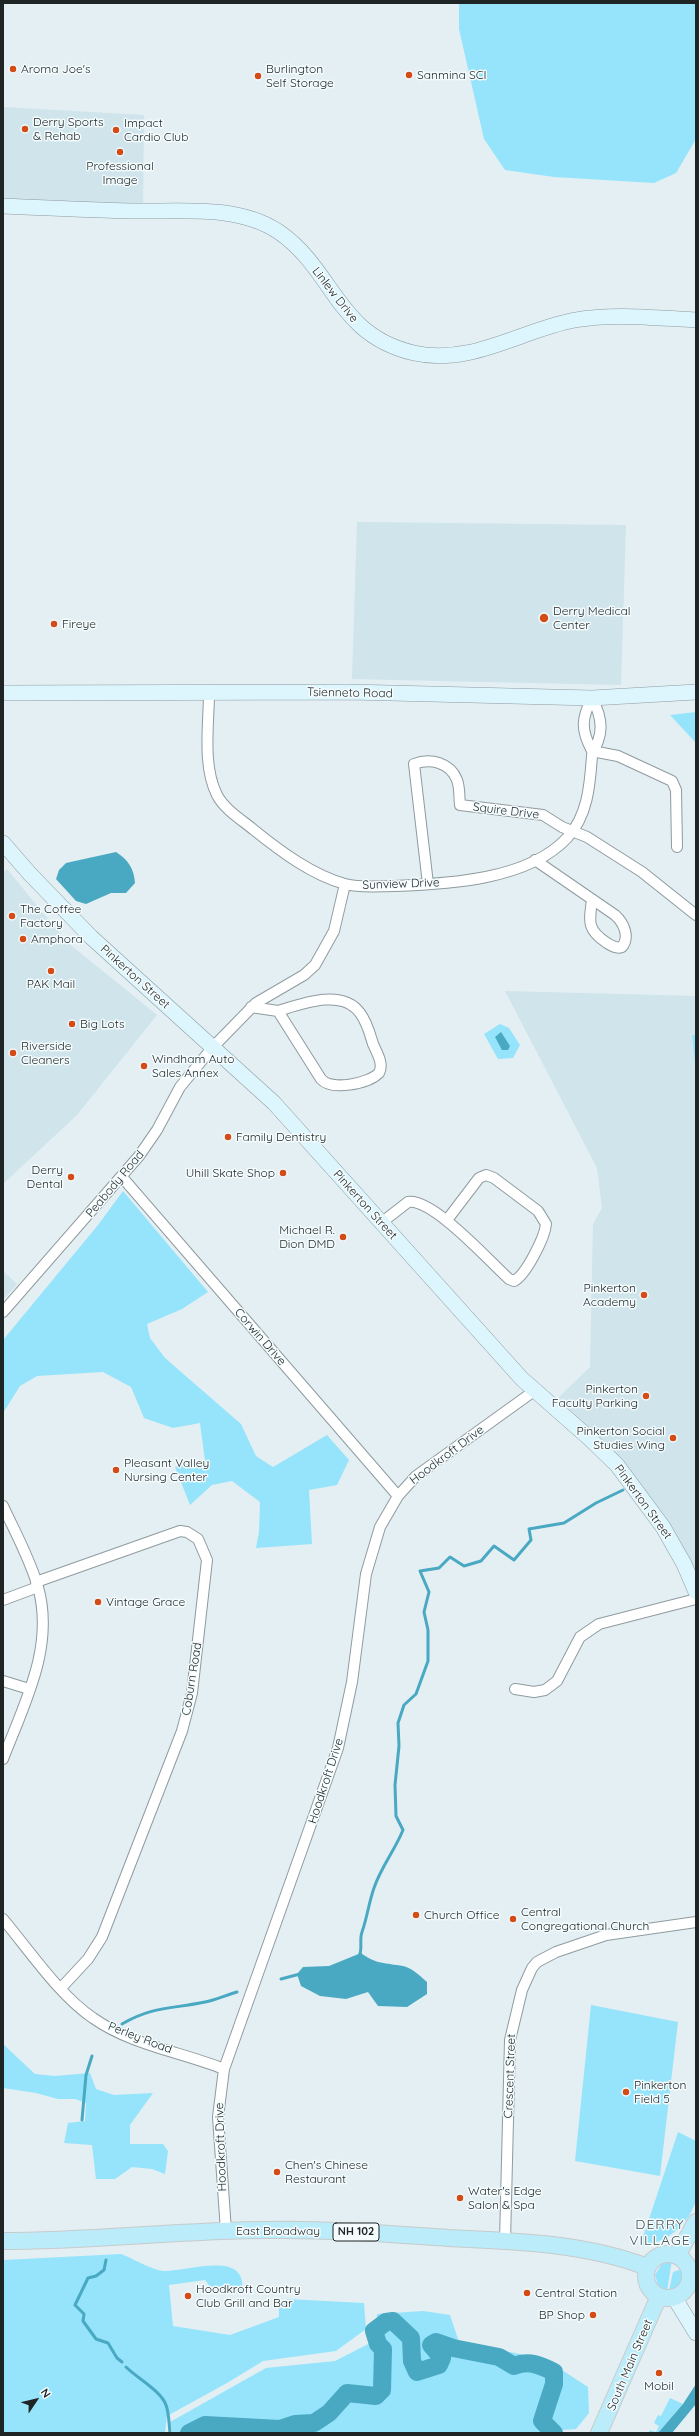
<!DOCTYPE html>
<html>
<head>
<meta charset="utf-8">
<style>
  body { margin:0 }
  #map { position:relative; width:699px; height:2436px; overflow:hidden; background:#e3eff3; font-family:Quicksand,sans-serif }
  canvas { display:block }
  .frame { position:absolute; inset:0; border:4px solid #1f2425; pointer-events:none }
  .north { position:absolute; left:16px; top:2380px; width:40px; height:40px; -webkit-text-stroke:3px #f4fcfe; paint-order:stroke; rotate:55deg; font-size:11px; font-weight:700; line-height:16px; text-align:center; color:#1f2425 }
  .north::after { content:''; display:block; margin:auto; width:14px; height:18px; background:#1f2425; clip-path:polygon(50% 0,100% 100%,50% 72%,0 100%) }
</style>
</head>
<body>
<div id="map">
<canvas width="699" height="2436"></canvas>
<div class="frame"></div>
<div class="north">N</div>
</div>
<script>
const context = document.querySelector('canvas').getContext('2d');
context.lineJoin = 'round';
function fillPath(path, color) {
  context.fillStyle = color;
  context.fill(path, 'evenodd');
}
function strokePath(path, color, width, dash) {
  context.strokeStyle = color;
  context.lineWidth = width;
  context.lineCap = dash ? 'butt' : 'round';
  context.setLineDash(dash || []);
  context.stroke(path);
}
function drawText(font, color, halo, rows, align = 'center') {
  context.font = font + ' Quicksand,sans-serif';
  context.lineWidth = 3;
  context.setLineDash([]);
  context.textBaseline = 'middle';
  context.strokeStyle = halo;
  context.fillStyle = color;
  for (const [text, x, y, turn = 0] of rows) {
    context.save();
    context.translate(x, y);
    context.rotate((+turn || 0) * Math.PI / 180);
    context.textAlign = isNaN(turn) ? turn : align;
    if (halo) context.strokeText(text, 0, 0);
    context.fillText(text, 0, 0);
    context.restore();
  }
}
fillPath(new Path2D(`
  M3,107L144,115L143,209L3,204Z
  M357,522L626,525L621,685L352,679Z
  M7,869L67,942L157,1015L77,1115L3,1184V872Z
  M505,991L696,996V1592L651,1510L551,1405L590,1367L593,1224L602,1208L597,1168Z
  M3,1271L17,1284L3,1300Z`), '#cfe4eb');
fillPath(new Path2D(`
  M459,3H696V139L676,173L654,183L554,177L505,170L484,139L459,29Z
  M696,712V743L670,715Z
  M500,1024L509,1028L520,1045L513,1058L498,1059L484,1034Z
  M692,1035H696V1073Z
  M123,1191L208,1292L182,1309L147,1324L150,1338L165,1358L241,1424L256,1456L273,1467L327,1435L349,1460L337,1485L309,1490L312,1544L256,1548L259,1532L260,1502L232,1481L212,1485L190,1505L175,1467L205,1461L200,1423L173,1428L144,1418L131,1387L103,1372L37,1376L20,1386L3,1413V1340L98,1225Z
  M591,2005L678,2022L660,2176L575,2161Z
  M3,2044L35,2074L55,2076L90,2073L96,2089L114,2095L153,2093L130,2125V2144H163L168,2151L165,2174L152,2169L132,2167L115,2179H96L92,2145L64,2143L68,2123L85,2121L86,2103L75,2099H58L36,2093L3,2088Z
  M678,2132L696,2141C696,2155 699,2192 695,2203C687,2227 664,2244 640,2246Z
  M121,2254C132,2258 154,2271 164,2271C186,2272 248,2249 242,2291L211,2288L205,2280L169,2285L173,2326L230,2335L279,2317V2304L287,2299L364,2303L366,2329L336,2351L263,2361L227,2383L167,2416L165,2433H3V2260Z
  M672,2260L667,2291L658,2285L655,2275L661,2265Z
  M682,2269C685,2278 680,2290 669,2291L673,2272Z
  M423,2311L450,2315L459,2342L545,2359L588,2387L589,2413L576,2429L524,2433H172L170,2422L266,2368L335,2361L376,2340L377,2314Z
  M670,2398L683,2404L658,2433H648L650,2430L656,2432L659,2426L654,2423L658,2415L661,2416Z`), '#95e4fb');
fillPath(new Path2D(`
  M116,852C128,860 134,868 135,883L126,893H111L86,904L76,901L56,879L59,870L66,863Z
  M501,1032L510,1046L508,1050H502L495,1037Z
  M361,1953C375,1964 386,1963 403,1966C412,1968 420,1976 427,1982V1994L407,2007L378,2006L368,1992L346,1999L320,1996L301,1986L297,1974L303,1967L329,1966Z
  M696,2384V2404L672,2433H658L683,2404Z`), '#49a8c2');
strokePath(new Path2D(`
  M359,1956C363,1950 359,1940 362,1932C367,1918 369,1902 374,1888C381,1867 395,1850 403,1830L396,1816L395,1785L399,1746L398,1723L404,1705L416,1694L428,1661V1630L424,1612L429,1592L420,1571L439,1568L450,1557L464,1566L481,1561L494,1546L514,1560L531,1540L529,1529L564,1523L596,1503L623,1490
  M281,1979L300,1974
  M122,2024C153,2006 172,2009 205,2002C216,2000 226,1995 237,1992
  M82,2120L86,2075L92,2056
  M106,2260L104,2270L96,2276L88,2278L75,2305L84,2314L83,2321L96,2339L108,2343L117,2358L122,2362
  M126,2367C137,2378 161,2391 166,2405C169,2413 169,2424 170,2433`), '#49a8c2', 3);
strokePath(new Path2D(`
  M189,2433L205,2425L280,2429L295,2424L314,2423L329,2413L347,2393L376,2396L382,2390L383,2349L378,2344L374,2331L386,2322L393,2321L411,2338L412,2361L417,2372L439,2365L442,2358L431,2345L436,2342L453,2348L499,2357L514,2366C529,2360 540,2365 554,2372V2384L542,2421L554,2433`), '#49a8c2', 18);
const street = new Path2D(`
  M209,692C209,724 202,765 217,795C224,809 242,820 254,830C280,851 312,875 345,884C361,888 378,886 394,886C448,884 528,880 567,838C588,816 590,784 592,756C592,750 596,747 598,741C604,726 599,711 592,698
  M592,698C581,719 581,730 592,751
  M592,751L618,756L672,781L676,790L677,847
  M535,860L615,915C624,923 630,937 622,947C616,949 612,946 607,943C587,930 589,922 592,900
  M428,884L414,764C430,758 450,762 457,780C460,788 459,797 460,805L543,815L562,827L587,837L642,872L696,915
  M251,1007L278,1011L321,1079C331,1091 368,1084 379,1073C384,1064 377,1053 373,1044C370,1034 367,1022 360,1013C342,988 301,1004 278,1011
  M122,1177L398,1496
  M381,1223L408,1202C433,1198 490,1262 509,1279L514,1281C526,1275 545,1237 546,1224L538,1211L494,1178L486,1175L479,1178L447,1220
  M3,1312L139,1156L157,1130L180,1087L213,1047L256,1003L304,975L315,965L334,931L345,884
  M3,1506C15,1532 30,1559 38,1587C55,1647 24,1704 3,1759
  M36,1582L180,1531L187,1532L198,1539L207,1560L192,1693L182,1731L102,1937L88,1959L61,1988
  M3,1600L38,1587
  M3,1681L29,1689
  M515,1689L534,1692L545,1690L557,1681L580,1637L599,1624L696,1599
  M3,1919C29,1950 60,1996 93,2018C131,2045 182,2052 224,2069
  M226,2231L218,2117L224,2069L338,1748L352,1682L366,1574L380,1527L398,1496L416,1476L534,1391
  M505,2241L510,2040L522,1990L532,1968L537,1962L556,1952L606,1935L696,1922`);
const secondary = new Path2D(`
  M3,206C46,208 89,210 132,211C180,212 237,204 279,232C335,271 336,335 414,353C471,366 521,330 575,320C614,313 656,318 696,320
  M3,693L350,692L592,698L696,692
  M3,843L30,874L91,937L274,1103L522,1379L588,1437L617,1465L663,1527L684,1564L696,1592
  M690,2275L696,2277
  M674,2297L696,2333`);
const primary = new Path2D(`
  M3,2241C92,2241 181,2230 269,2230C329,2229 389,2234 448,2238C514,2241 585,2243 647,2267
  M646 2276a22 22 0 1 1 44 0a22 22 0 1 1-44 0Z
  M677,2256L696,2222
  M599,2433L659,2296`);
strokePath(street, '#8f9b9f', 12);
strokePath(secondary, '#8f9b9f', 16);
strokePath(primary, '#c9cacb', 18);
strokePath(street, '#fff', 10);
strokePath(secondary, '#ddf5fd', 15);
strokePath(primary, '#bbecfa', 16);
for (const [x, y, r, color] of [
  [13,69,4,"#d34c17"],
  [409,75,4,"#d34c17"],
  [258,76,4,"#d34c17"],
  [25,129,4,"#d34c17"],
  [116,130,4,"#d34c17"],
  [120,152,4,"#d34c17"],
  [544,618,5,"#d34c17"],
  [54,624,4,"#d34c17"],
  [12,916,4,"#d34c17"],
  [23,939,4,"#d34c17"],
  [51,971,4,"#d34c17"],
  [72,1024,4,"#d34c17"],
  [13,1053,4,"#d34c17"],
  [144,1066,4,"#d34c17"],
  [228,1137,4,"#d34c17"],
  [283,1173,4,"#d34c17"],
  [71,1177,4,"#d34c17"],
  [343,1237,4,"#d34c17"],
  [644,1295,4,"#d34c17"],
  [646,1396,4,"#d34c17"],
  [673,1438,4,"#d34c17"],
  [116,1470,4,"#d34c17"],
  [98,1602,4,"#d34c17"],
  [416,1915,4,"#d34c17"],
  [513,1919,4,"#d34c17"],
  [626,2092,4,"#d34c17"],
  [277,2172,4,"#d34c17"],
  [460,2198,4,"#d34c17"],
  [527,2293,4,"#d34c17"],
  [188,2296,4,"#d34c17"],
  [593,2315,4,"#d34c17"],
  [659,2373,4,"#d34c17"]
]) {
  const dot = new Path2D();
  dot.arc(x, y, r, 0, 2 * Math.PI);
  context.fillStyle = color;
  context.fill(dot);
  strokePath(dot, '#f4fcfe', 1.5);
}
for (const [x, y, w] of [
  [356,2232,46]
]) {
  const box = new Path2D();
  box.roundRect(x - w / 2, y - 9, w, 18, 3);
  context.fillStyle = '#f4fcfe';
  context.fill(box);
  strokePath(box, '#1f2425', 1);
}
drawText('bold 11px', '#1f2425', null, [
  ["NH 102",356,2232]
]);
drawText('12px', '#1f2425', '#f4fcfe', [
  ["Aroma Joe's",21,69],
  ["Burlington",266,69],
  ["Self Storage",266,83],
  ["Sanmina SCI",417,75],
  ["Derry Sports",33,122],
  ["& Rehab",33,136],
  ["Impact",124,123],
  ["Cardio Club",124,137],
  ["Professional",120,166,"center"],
  ["Image",120,180,"center"],
  ["Derry Medical",553,611],
  ["Center",553,625],
  ["Fireye",62,624],
  ["The Coffee",20,909],
  ["Factory",20,923],
  ["Amphora",31,939],
  ["PAK Mail",51,984,"center"],
  ["Big Lots",80,1024],
  ["Riverside",21,1046],
  ["Cleaners",21,1060],
  ["Windham Auto",152,1059],
  ["Sales Annex",152,1073],
  ["Family Dentistry",236,1137],
  ["Derry",63,1170,"right"],
  ["Dental",63,1184,"right"],
  ["Uhill Skate Shop",275,1173,"right"],
  ["Michael R.",335,1230,"right"],
  ["Dion DMD",335,1244,"right"],
  ["Pinkerton",636,1288,"right"],
  ["Academy",636,1302,"right"],
  ["Pinkerton",638,1389,"right"],
  ["Faculty Parking",638,1403,"right"],
  ["Pinkerton Social",665,1431,"right"],
  ["Studies Wing",665,1445,"right"],
  ["Pleasant Valley",124,1463],
  ["Nursing Center",124,1477],
  ["Vintage Grace",106,1602],
  ["Central",521,1912],
  ["Congregational Church",521,1926],
  ["Church Office",424,1915],
  ["Pinkerton",634,2085],
  ["Field 5",634,2099],
  ["Chen's Chinese",285,2165],
  ["Restaurant",285,2179],
  ["Water's Edge",468,2191],
  ["Salon & Spa",468,2205],
  ["Hoodkroft Country",196,2289],
  ["Club Grill and Bar",196,2303],
  ["Central Station",535,2293],
  ["BP Shop",585,2315,"right"],
  ["Mobil",659,2386,"center"]
], 'left');
drawText('12px', '#1f2425', '#f4fcfe', [
  ["Linlew Drive",335,295,52],
  ["Tsienneto Road",350,693,1],
  ["Squire Drive",506,811,7],
  ["Sunview Drive",401,884,-2],
  ["Pinkerton Street",135,977,42],
  ["Peabody Road",115,1184,-50],
  ["Pinkerton Street",365,1205,48],
  ["Corwin Drive",260,1337,49],
  ["Hoodkroft Drive",447,1455,-37],
  ["Pinkerton Street",643,1502,54],
  ["Coburn Road",192,1679,-81],
  ["Hoodkroft Drive",326,1781,-72],
  ["Perley Road",140,2038,21],
  ["Crescent Street",510,2076,-88],
  ["Hoodkroft Drive",221,2147,-92],
  ["East Broadway",278,2231],
  ["South Main Street",630,2365,-67]
]);
context.letterSpacing = '1px';
drawText('14px', '#4b5659', '#f4fcfe', [
  ["DERRY",660,2225],
  ["VILLAGE",660,2241]
]);
context.letterSpacing = '0px';
</script>
</body>
</html>
